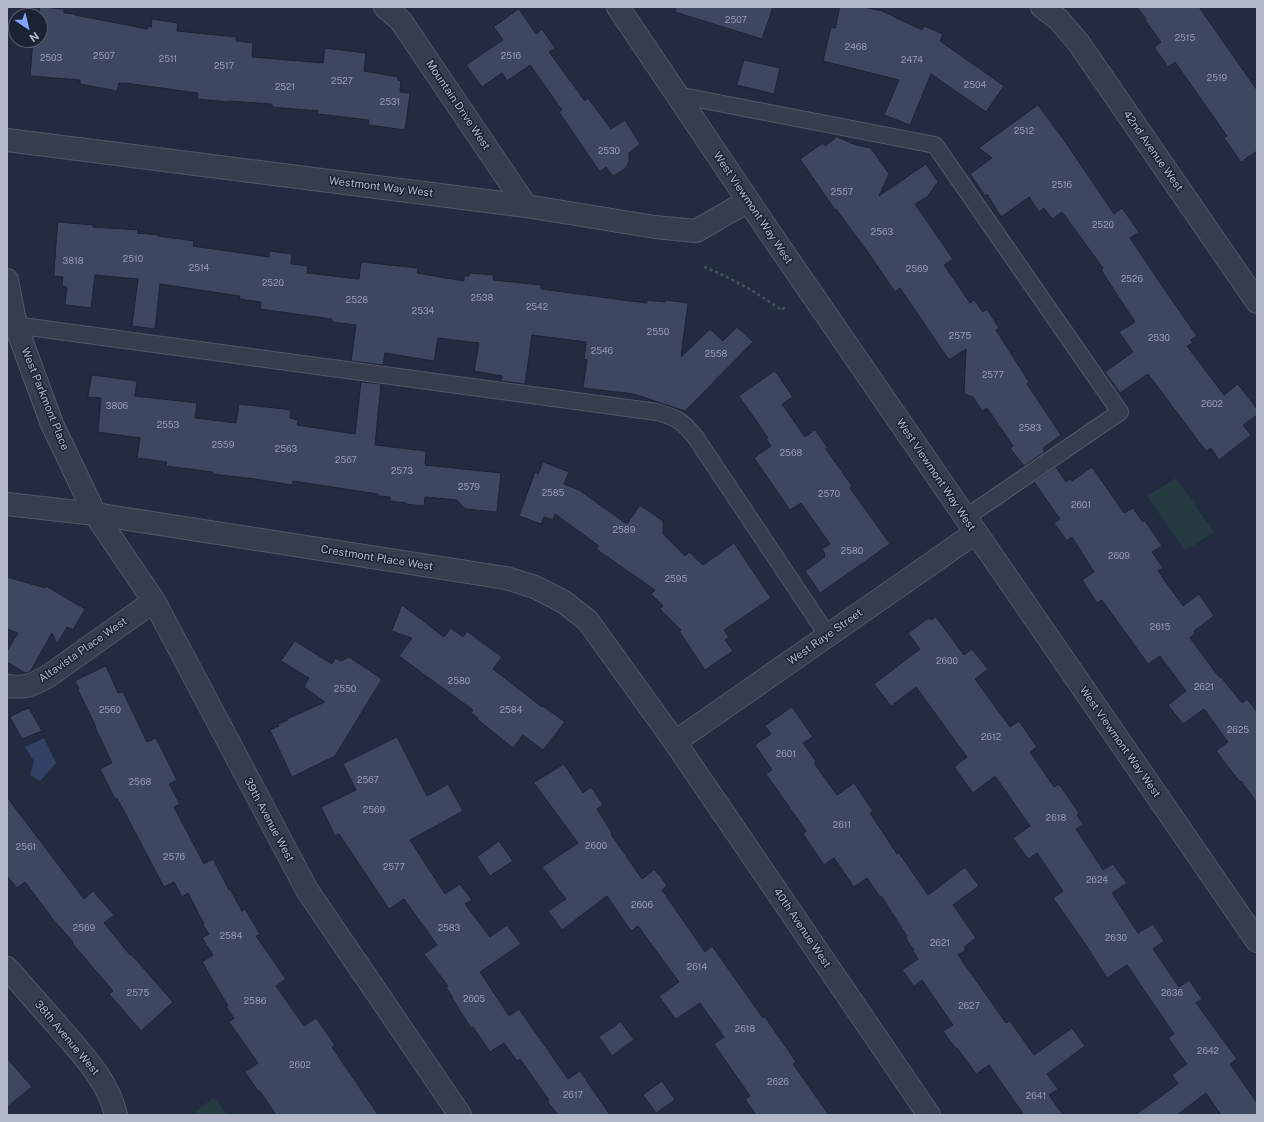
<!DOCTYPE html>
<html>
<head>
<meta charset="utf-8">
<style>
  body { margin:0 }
  #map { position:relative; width:1264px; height:1122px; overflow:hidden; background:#222b3f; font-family:"Public Sans",sans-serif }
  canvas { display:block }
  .frame { position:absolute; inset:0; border:8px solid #b2b8ca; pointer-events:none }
  .north { position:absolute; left:8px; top:8px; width:40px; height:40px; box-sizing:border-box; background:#1b2234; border:1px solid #575e70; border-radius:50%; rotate:145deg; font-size:11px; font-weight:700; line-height:16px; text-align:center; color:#b2b8ca }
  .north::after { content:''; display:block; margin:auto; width:14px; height:18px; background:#82a3ff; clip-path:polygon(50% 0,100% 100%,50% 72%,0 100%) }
</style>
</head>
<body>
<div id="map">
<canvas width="1264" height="1122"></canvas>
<div class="frame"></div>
<div class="north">N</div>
</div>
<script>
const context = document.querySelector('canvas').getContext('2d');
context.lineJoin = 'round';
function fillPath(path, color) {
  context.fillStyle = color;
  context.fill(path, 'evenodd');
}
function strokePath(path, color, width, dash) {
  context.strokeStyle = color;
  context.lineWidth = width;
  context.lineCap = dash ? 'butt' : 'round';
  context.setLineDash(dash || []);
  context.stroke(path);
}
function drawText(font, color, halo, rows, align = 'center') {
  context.font = font + ' "Public Sans",sans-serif';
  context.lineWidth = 3;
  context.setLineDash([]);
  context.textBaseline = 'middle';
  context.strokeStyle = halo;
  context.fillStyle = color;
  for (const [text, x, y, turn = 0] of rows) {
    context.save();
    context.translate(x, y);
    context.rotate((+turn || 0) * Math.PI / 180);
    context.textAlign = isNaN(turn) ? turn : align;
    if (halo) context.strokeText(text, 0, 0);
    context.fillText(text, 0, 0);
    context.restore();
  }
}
fillPath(new Path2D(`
  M1176,478L1214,532L1185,551L1147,496Z
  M214,1097L227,1115H197L195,1112Z`), '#243940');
fillPath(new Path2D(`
  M44,738L56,763L40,781L30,775L34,761L25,747Z`), '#324166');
const building = new Path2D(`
  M40,7L64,9V13L75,14V15L147,29L148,26L151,27L152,19L178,23L177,31L236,37V41L253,43L252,57L323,63L325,48L366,53L364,71L398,77V80L401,81L400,92L410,93L405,130L368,125L369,120L318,114V111L272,107V104L229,101V102L197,99L198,93L125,83V84L119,83L117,91L80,84V80L30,76L33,40H40V16H35V14H39Z
  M676,7H773L762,39L675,12Z
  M840,7H864L882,11L922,30L924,26L943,34L940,41L1004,86L986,112L931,74L910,125L884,115L899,80L823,61L831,27L835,28Z
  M1137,7H1199L1257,90V151L1241,162L1224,138L1227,136L1175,62L1168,67L1154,47L1161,42L1145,20L1146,19Z
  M519,9L536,34L542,29L555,48L549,52L585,101L588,98L611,129L625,120L640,144L629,153V161L626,168L613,176L606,167L600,172L559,112L562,110L530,65L507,81L502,73L482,87L466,65L503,40L494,27Z
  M744,60L780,68L774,94L737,85Z
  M1038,105L1062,137L1114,214L1122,208L1139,232L1130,238L1171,299L1197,336L1191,340L1193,343L1187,346L1224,395L1238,384L1257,409V415L1243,425L1251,435L1219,460L1211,448L1206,451L1148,374L1120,393L1105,372L1133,352L1119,332L1135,322L1101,270L1103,268L1062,212L1052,219L1044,208L1039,212L1029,197L1001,217L987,194L985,196L970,174L992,158L979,148Z
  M837,137L856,145L871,148L889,174L879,196L926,164L938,182L927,197L915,204L953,259L944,265L970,303L974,300L983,312L987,309L999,328L996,330L1029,382L1027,384L1061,435L1043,448L1045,452L1024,466L1010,448L1013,446L987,408L982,411L973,397L964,394L966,349L949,360L900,288L895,292L872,258L836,209L835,210L800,159L823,143L825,146Z
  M58,222L93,225V227L138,230L137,233L158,235V236L194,241L193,246L269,257V251L292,254L291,264L308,266L307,273L359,279L361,262L418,268L417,273L464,281V276H469L470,273L494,275L493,280L541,285V289L615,299L647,303V300L665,302V300L688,303L681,357L710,329L723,341L737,327L753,342L685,411L634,394L583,388L587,360L584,359L586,342L532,335L525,384L501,381L502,376L474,371L479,343L438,338L434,361L385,353L383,365L351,361L356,325L332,322V319L260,309L261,302L239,299L240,296L160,284L155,329L132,326L138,279L95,275L91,308L65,305L67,287L62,286L63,277L54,276Z
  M775,371L793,397L782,404L805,437L815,430L828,448L826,449L852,486L850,488L890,544L820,593L805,571L825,557L824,555L825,554L822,549L830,544L801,503L790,510L754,458L771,446L766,439L768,438L739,396Z
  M92,375L137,381L135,396L197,403L195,418L236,423L239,404L275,408L291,410L290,418L298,420L297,425L355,434L361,382L381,384L375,445L426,451L425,465L501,473L497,512L465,509L457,500L425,497L424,506L406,504V503L390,501V497L378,496V494L293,481L292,485L255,479L213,474V472L166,466L167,462L137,458L140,438L98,432L101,398L88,397Z
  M543,462L569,472L564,484L579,490L627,524L640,505L663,521V534L685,556L689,552L703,565L734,543L771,598L724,630L729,637L725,640L733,651L705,670L679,631L681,630L660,609L663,606L651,594L655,590L596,549L599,546L555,514L553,520L544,517L541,524L519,516L535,472L538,474Z
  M1056,467L1066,482L1070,479L1072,481L1092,467L1124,513L1133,508L1143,522L1145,521L1162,546L1152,552L1163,568L1158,571L1183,606L1199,594L1214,616L1194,631L1195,633L1190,638L1219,677H1221L1242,703L1247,699L1257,712V803L1241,781L1240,782L1216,751L1228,742L1204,709L1183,724L1168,705L1186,691L1160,656L1148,664L1102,600L1097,603L1082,580L1094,572L1072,537L1067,541L1054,523L1060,519L1034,482Z
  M7,577L45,588L46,586L85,609L73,630L67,627L57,644L52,633L30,672L25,673L7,662V651L18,633L7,629Z
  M402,605L444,637L451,628L463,637L467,631L502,657L493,669L542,707L543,706L565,722L543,750L523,735L513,748L477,719L478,718L471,713L473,710L399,656L412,638L392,631Z
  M936,617L964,655L972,649L988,669L975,679L1010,727L1019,721L1037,747L1030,752L1054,787L1059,784L1079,813L1077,815L1083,824L1076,829L1103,870L1113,864L1127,883L1112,893L1138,933L1153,924L1164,941L1153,949L1179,987L1189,980L1202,999L1196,1003L1237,1059L1230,1064L1257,1103V1115H1221L1206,1093L1177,1115H1135L1178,1084L1172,1075L1187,1064L1168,1038L1174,1034L1127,965L1107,978L1086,945L1053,898L1063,891L1037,853L1028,859L1013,838L1030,826L995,776L973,793L954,767L967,757L916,687L891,706L874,684L920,649L908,633L927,619H928L930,618L931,620Z
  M295,641L332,664L335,658L341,661L349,657L382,679L335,756L292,777L270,730L279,726L278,724L288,720L287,719L325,702L304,687L309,678L281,661Z
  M106,666L118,693L123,692L147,742L156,738L177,780L169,784L180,804L174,807L204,864L213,859L229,890L230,889L242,911L245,909L260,934L256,936L286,979L276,986L304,1026L316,1018L335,1045L332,1047L378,1115H276L260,1091H258L245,1072L258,1063L229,1022L234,1018L226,1007L228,1006L202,962L213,955L202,938L209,934L203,925L204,924L188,893L182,897L174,882L164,887L117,798L115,799L100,769L112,763L95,727H96L78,690L79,689L75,681Z
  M792,707L813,737L803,743L816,761L814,763L837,795L854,783L873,811L870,813L897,854L899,853L928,895L965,867L979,886L953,905L976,938L964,947L966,950L958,955L1006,1023L1010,1021L1034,1055L1072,1028L1085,1046L1047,1074L1058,1089L1049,1095L1063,1115H1024L989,1065L976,1074L957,1048L956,1049L943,1031L953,1025L922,980L914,986L902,970L918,959L913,951L914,950L905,937L907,936L881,896L880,897L867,878L854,887L834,858L824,865L803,834L806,831L766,774L772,770L755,745L771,734L765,726Z
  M29,708L42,731L22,739L10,717Z
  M397,737L427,796L448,784L463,811L410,840L445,894L460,884L472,900L465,904L490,937L507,925L521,944L480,972L509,1016L519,1009L568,1079L580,1071L610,1115H558L547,1101L549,1100L520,1059L517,1061L504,1043L490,1052L473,1027L471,1028L452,998H453L446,987L448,986L424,954L437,945L404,899L389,909L339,834L335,836L321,807L356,790L343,764Z
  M564,764L583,793L591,787L603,805L597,809L612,833L611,834L642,879L654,870L661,877L667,886L662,890L705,952L712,946L763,1018L765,1017L796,1062L793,1064L829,1115H756L745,1099L750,1096L714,1044L724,1037L700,1003L676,1019L673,1016L659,996L679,982L638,926L631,931L607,896L562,930L548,911L566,899L542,867L578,843L534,783Z
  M7,797L84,899L93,891L114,915L104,923L130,955L131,954L173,1002L141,1031L109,994L113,991L72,943L73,942L52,918L25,882L17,888L7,876Z
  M499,841L513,861L490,876L477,857Z
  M621,1022L634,1040L612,1056L599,1037Z
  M7,1058L32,1087L7,1107Z
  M662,1081L675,1100L656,1113L643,1095Z`);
fillPath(building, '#3e4760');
strokePath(building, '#1d2436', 1);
const service = new Path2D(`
  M677,95L935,145L1120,412L965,518
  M7,324L657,412C677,418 683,421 696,438L828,636`);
const minor = new Path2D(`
  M385,7L401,21L526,206
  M1042,7L1058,19L1078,42L1257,302
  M7,140L526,206L655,227L696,231L748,201
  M7,280L16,326L52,424L95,514L154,601L307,890L460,1115
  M7,504L95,514L506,578L535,587L564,602L588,621L675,742L929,1115
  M7,686C26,688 30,686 47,677L154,601
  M675,742L975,533
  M7,968C24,987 41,1007 58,1026C81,1053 108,1080 116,1115`);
const tertiary = new Path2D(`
  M618,7L772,236L1257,941`);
strokePath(service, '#51586a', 18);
strokePath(minor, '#51586a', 24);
strokePath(tertiary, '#51586a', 24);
strokePath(new Path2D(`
  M704,267C731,278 757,292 781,310L787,306`), '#3f555a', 2.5, [3, 3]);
strokePath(service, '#363d4f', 16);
strokePath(minor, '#363d4f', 22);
strokePath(tertiary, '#363d4f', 22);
drawText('9px', '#959cb0', null, [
  ["2507",736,20],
  ["2515",1185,38],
  ["2468",856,47],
  ["2507",104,56],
  ["2516",511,56],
  ["2503",51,58],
  ["2511",168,59],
  ["2474",912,60],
  ["2517",224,66],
  ["2519",1217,78],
  ["2527",342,81],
  ["2504",975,85],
  ["2521",285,87],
  ["2531",390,102],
  ["2512",1024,131],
  ["2530",609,151],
  ["2516",1062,185],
  ["2557",842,192],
  ["2520",1103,225],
  ["2563",882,232],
  ["2510",133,259],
  ["3818",73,261],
  ["2514",199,268],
  ["2569",917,269],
  ["2526",1132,279],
  ["2520",273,283],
  ["2538",482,298],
  ["2528",357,300],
  ["2542",537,307],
  ["2534",423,311],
  ["2550",658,332],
  ["2575",960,336],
  ["2530",1159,338],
  ["2546",602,351],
  ["2558",716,354],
  ["2577",993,375],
  ["2602",1212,404],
  ["3806",117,406],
  ["2553",168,425],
  ["2583",1030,428],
  ["2559",223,445],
  ["2563",286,449],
  ["2568",791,453],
  ["2567",346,460],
  ["2573",402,471],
  ["2579",469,487],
  ["2585",553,493],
  ["2570",829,494],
  ["2601",1081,505],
  ["2589",624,530],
  ["2580",852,551],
  ["2609",1119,556],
  ["2595",676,579],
  ["2615",1160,627],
  ["2600",947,661],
  ["2580",459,681],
  ["2621",1204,687],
  ["2550",345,689],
  ["2560",110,710],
  ["2584",511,710],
  ["2625",1238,730],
  ["2612",991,737],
  ["2601",786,754],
  ["2567",368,780],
  ["2568",140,782],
  ["2569",374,810],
  ["2618",1056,818],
  ["2611",842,825],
  ["2600",596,846],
  ["2561",26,847],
  ["2576",174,857],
  ["2577",394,867],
  ["2624",1097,880],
  ["2606",642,905],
  ["2569",84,928],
  ["2583",449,928],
  ["2584",231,936],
  ["2630",1116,938],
  ["2621",940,943],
  ["2614",697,967],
  ["2575",138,993],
  ["2636",1172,993],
  ["2605",474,999],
  ["2586",255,1001],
  ["2627",969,1006],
  ["2618",745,1029],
  ["2642",1208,1051],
  ["2602",300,1065],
  ["2626",778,1082],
  ["2617",573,1095],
  ["2641",1036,1096]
]);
drawText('11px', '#b2b8ca', '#1b2234', [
  ["Mountain Drive West",458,105,56],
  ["42nd Avenue West",1153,151,55],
  ["Westmont Way West",381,187,7],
  ["West Viewmont Way West",753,208,56],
  ["West Parkmont Place",45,399,68],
  ["West Viewmont Way West",936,475,56],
  ["Crestmont Place West",377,558,9],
  ["West Raye Street",825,637,-35],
  ["Altavista Place West",83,650,-35],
  ["West Viewmont Way West",1120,742,55],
  ["39th Avenue West",269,820,62],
  ["40th Avenue West",802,928,56],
  ["38th Avenue West",67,1038,50]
]);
</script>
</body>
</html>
